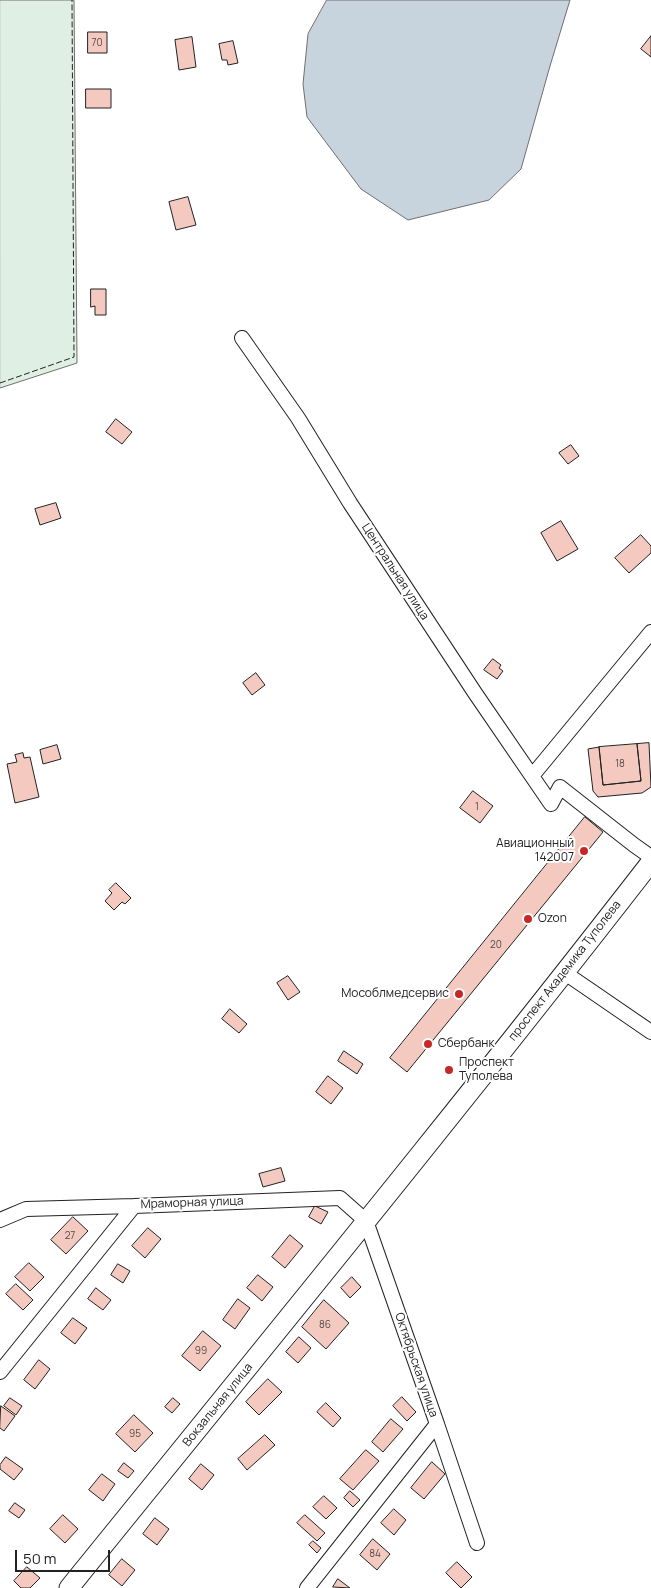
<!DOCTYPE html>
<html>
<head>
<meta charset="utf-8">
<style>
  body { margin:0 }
  #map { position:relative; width:651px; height:1588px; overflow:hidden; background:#fff; font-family:Manrope,sans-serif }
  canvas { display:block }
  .scale { position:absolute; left:15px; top:1550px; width:95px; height:22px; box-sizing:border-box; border:2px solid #222; border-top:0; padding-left:6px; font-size:15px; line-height:18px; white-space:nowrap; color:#222; -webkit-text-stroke:4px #fff; paint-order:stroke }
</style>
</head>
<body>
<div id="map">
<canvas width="651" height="1588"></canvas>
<div class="scale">50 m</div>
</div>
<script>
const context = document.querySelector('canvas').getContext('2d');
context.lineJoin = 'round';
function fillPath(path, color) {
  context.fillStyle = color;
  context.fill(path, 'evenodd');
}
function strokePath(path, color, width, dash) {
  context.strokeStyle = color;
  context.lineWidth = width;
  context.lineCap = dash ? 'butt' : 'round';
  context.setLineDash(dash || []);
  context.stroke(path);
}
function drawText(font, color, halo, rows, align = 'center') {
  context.font = font + ' Manrope,sans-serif';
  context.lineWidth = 4;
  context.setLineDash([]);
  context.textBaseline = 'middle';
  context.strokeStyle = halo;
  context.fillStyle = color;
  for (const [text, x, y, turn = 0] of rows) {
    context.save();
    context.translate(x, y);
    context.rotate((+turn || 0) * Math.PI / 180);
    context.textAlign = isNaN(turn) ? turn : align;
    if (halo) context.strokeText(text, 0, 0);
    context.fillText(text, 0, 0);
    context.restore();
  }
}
const green = new Path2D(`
  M0,0H74L77,363L0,388Z`);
fillPath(green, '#e0efe3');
strokePath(green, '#6f6f6f', 1);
const water = new Path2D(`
  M327,0H570L550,66L521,169L489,200L408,220L361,189L307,117L303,84L308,34Z`);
fillPath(water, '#c7d3dd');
strokePath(water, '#6f6f6f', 1);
const building = new Path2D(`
  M88,32H107V53H88Z
  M651,36V57L641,49Z
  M192,37L196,67L179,70L175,40Z
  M233,41L238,63L228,65L227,60H222L219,44Z
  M86,89H111V108H86Z
  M188,197L196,225L176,230L169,202Z
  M91,289H106V315H95V306L91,307Z
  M116,419L132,432L122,444L106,432Z
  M571,445L579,456L568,464L559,453Z
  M56,503L61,518L40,525L35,509Z
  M561,521L578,549L557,561L541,533Z
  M641,535L651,546V553L629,573L615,558Z
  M493,659L501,665L499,668L503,671L497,679L484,670Z
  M256,673L265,685L252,695L243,683Z
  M649,743L651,787L642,793L598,797L593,791L588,749L599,747L603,785L641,781L637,744Z
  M637,744L641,781L603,785L599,747Z
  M57,745L61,759L43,764L40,750Z
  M23,753L24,758L30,757L39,797L15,803L7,764L17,762L15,755Z
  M473,791L493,806L480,823L460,808Z
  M585,817L603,832L407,1072L390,1058Z
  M116,883L131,898L125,904L122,902L114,910L105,901L112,893L109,890Z
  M288,976L300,992L288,1000L277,983Z
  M230,1009L247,1024L239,1033L222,1019Z
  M344,1051L363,1064L357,1074L338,1061Z
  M328,1076L343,1088L331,1104L316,1092Z
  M281,1168L285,1181L263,1187L259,1174Z
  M315,1206L328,1212L321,1224L309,1217Z
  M73,1217L88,1231L66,1254L51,1240Z
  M148,1228L161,1239L145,1258L132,1246Z
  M290,1235L303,1246L285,1268L272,1257Z
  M29,1263L44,1277L30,1291L15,1277Z
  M118,1264L130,1271L123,1283L111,1275Z
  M258,1275L273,1287L262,1301L247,1288Z
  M352,1277L361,1287L350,1298L341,1288Z
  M16,1284L33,1300L23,1310L6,1294Z
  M96,1288L111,1300L103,1310L88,1299Z
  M238,1299L250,1308L235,1329L223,1320Z
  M324,1300L349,1323L326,1349L302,1327Z
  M73,1318L87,1328L75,1344L61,1333Z
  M203,1331L221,1346L200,1371L182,1356Z
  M299,1337L311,1348L298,1363L286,1352Z
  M39,1360L50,1369L35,1389L24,1380Z
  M268,1379L282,1392L259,1415L246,1402Z
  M402,1397L416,1412L407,1421L393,1406Z
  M10,1398L22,1406L16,1415L4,1406Z
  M173,1398L180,1404L172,1413L165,1407Z
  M326,1403L341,1418L333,1427L317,1412Z
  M1,1406L15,1416L4,1431L0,1428Z
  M134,1415L153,1433L135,1452L116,1434Z
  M391,1419L403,1429L383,1452L372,1442Z
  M265,1435L275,1445L247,1470L238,1459Z
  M366,1450L379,1461L353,1490L340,1479Z
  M6,1457L23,1469L14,1480L0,1469V1465Z
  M432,1462L445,1474L424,1499L411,1488Z
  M124,1463L134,1471L128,1478L118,1471Z
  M201,1464L214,1475L202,1490L189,1479Z
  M102,1474L115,1484L103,1501L89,1490Z
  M350,1491L360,1500L353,1507L344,1498Z
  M324,1496L337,1508L326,1519L313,1507Z
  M15,1503L25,1510L19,1518L9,1511Z
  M394,1509L406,1520L394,1535L381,1523Z
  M63,1515L78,1529L65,1543L50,1529Z
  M305,1515L325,1533L317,1541L297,1523Z
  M155,1518L169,1529L157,1545L143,1534Z
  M373,1539L390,1554L377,1570L360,1555Z
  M313,1541L321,1548L317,1553L309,1545Z
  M122,1559L135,1570L122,1586L109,1575Z
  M457,1562L472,1577L461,1588L446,1573Z
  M27,1567L40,1578L30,1588H21L14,1581Z
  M338,1579L350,1588L333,1587Z`);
fillPath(building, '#f3c9c0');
strokePath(building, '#222', 1);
const minor = new Path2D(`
  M242,338L298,418L350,503L475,693L551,804L560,787L634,845L651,857
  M532,776L651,632
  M565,973L651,1032
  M0,1220L26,1209L134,1206
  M0,1372L134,1206L340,1198L366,1221L437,1424L307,1588
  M437,1424L477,1543`);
const major = new Path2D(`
  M69,1588C264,1347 461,1107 651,862`);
strokePath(minor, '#222', 16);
strokePath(major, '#222', 21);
strokePath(minor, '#fff', 14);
strokePath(major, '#fff', 19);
strokePath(new Path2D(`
  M0,383L74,357L72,0`), '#222', 1, [6, 2.5]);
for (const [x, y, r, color] of [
  [584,851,5,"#c62828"],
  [528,919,5,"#c62828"],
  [459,994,5,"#c62828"],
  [428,1044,5,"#c62828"],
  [449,1070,5,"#c62828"]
]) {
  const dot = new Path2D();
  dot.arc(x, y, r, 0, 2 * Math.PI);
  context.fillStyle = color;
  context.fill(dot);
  strokePath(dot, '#fff', 2);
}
drawText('10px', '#564c4a', null, [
  ["70",97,43],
  ["18",620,764],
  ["1",477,807],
  ["20",496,945],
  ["27",70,1236],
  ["86",325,1325],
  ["99",201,1351],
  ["95",135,1434],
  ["84",375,1554]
]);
drawText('12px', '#222', '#fff', [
  ["Центральная улица",395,572,57],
  ["проспект Академика Туполева",565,971,-52],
  ["Мраморная улица",192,1203,-2],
  ["Октябрьская улица",416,1365,71],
  ["Вокзальная улица",218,1405,-51]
]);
drawText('12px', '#222', '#fff', [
  ["Авиационный",574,844,"right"],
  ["142007",574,858,"right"],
  ["Ozon",538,919],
  ["Мособлмедсервис",449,994,"right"],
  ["Сбербанк",438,1044],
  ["Проспект",459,1063],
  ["Туполева",459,1077]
], 'left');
</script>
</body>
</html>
